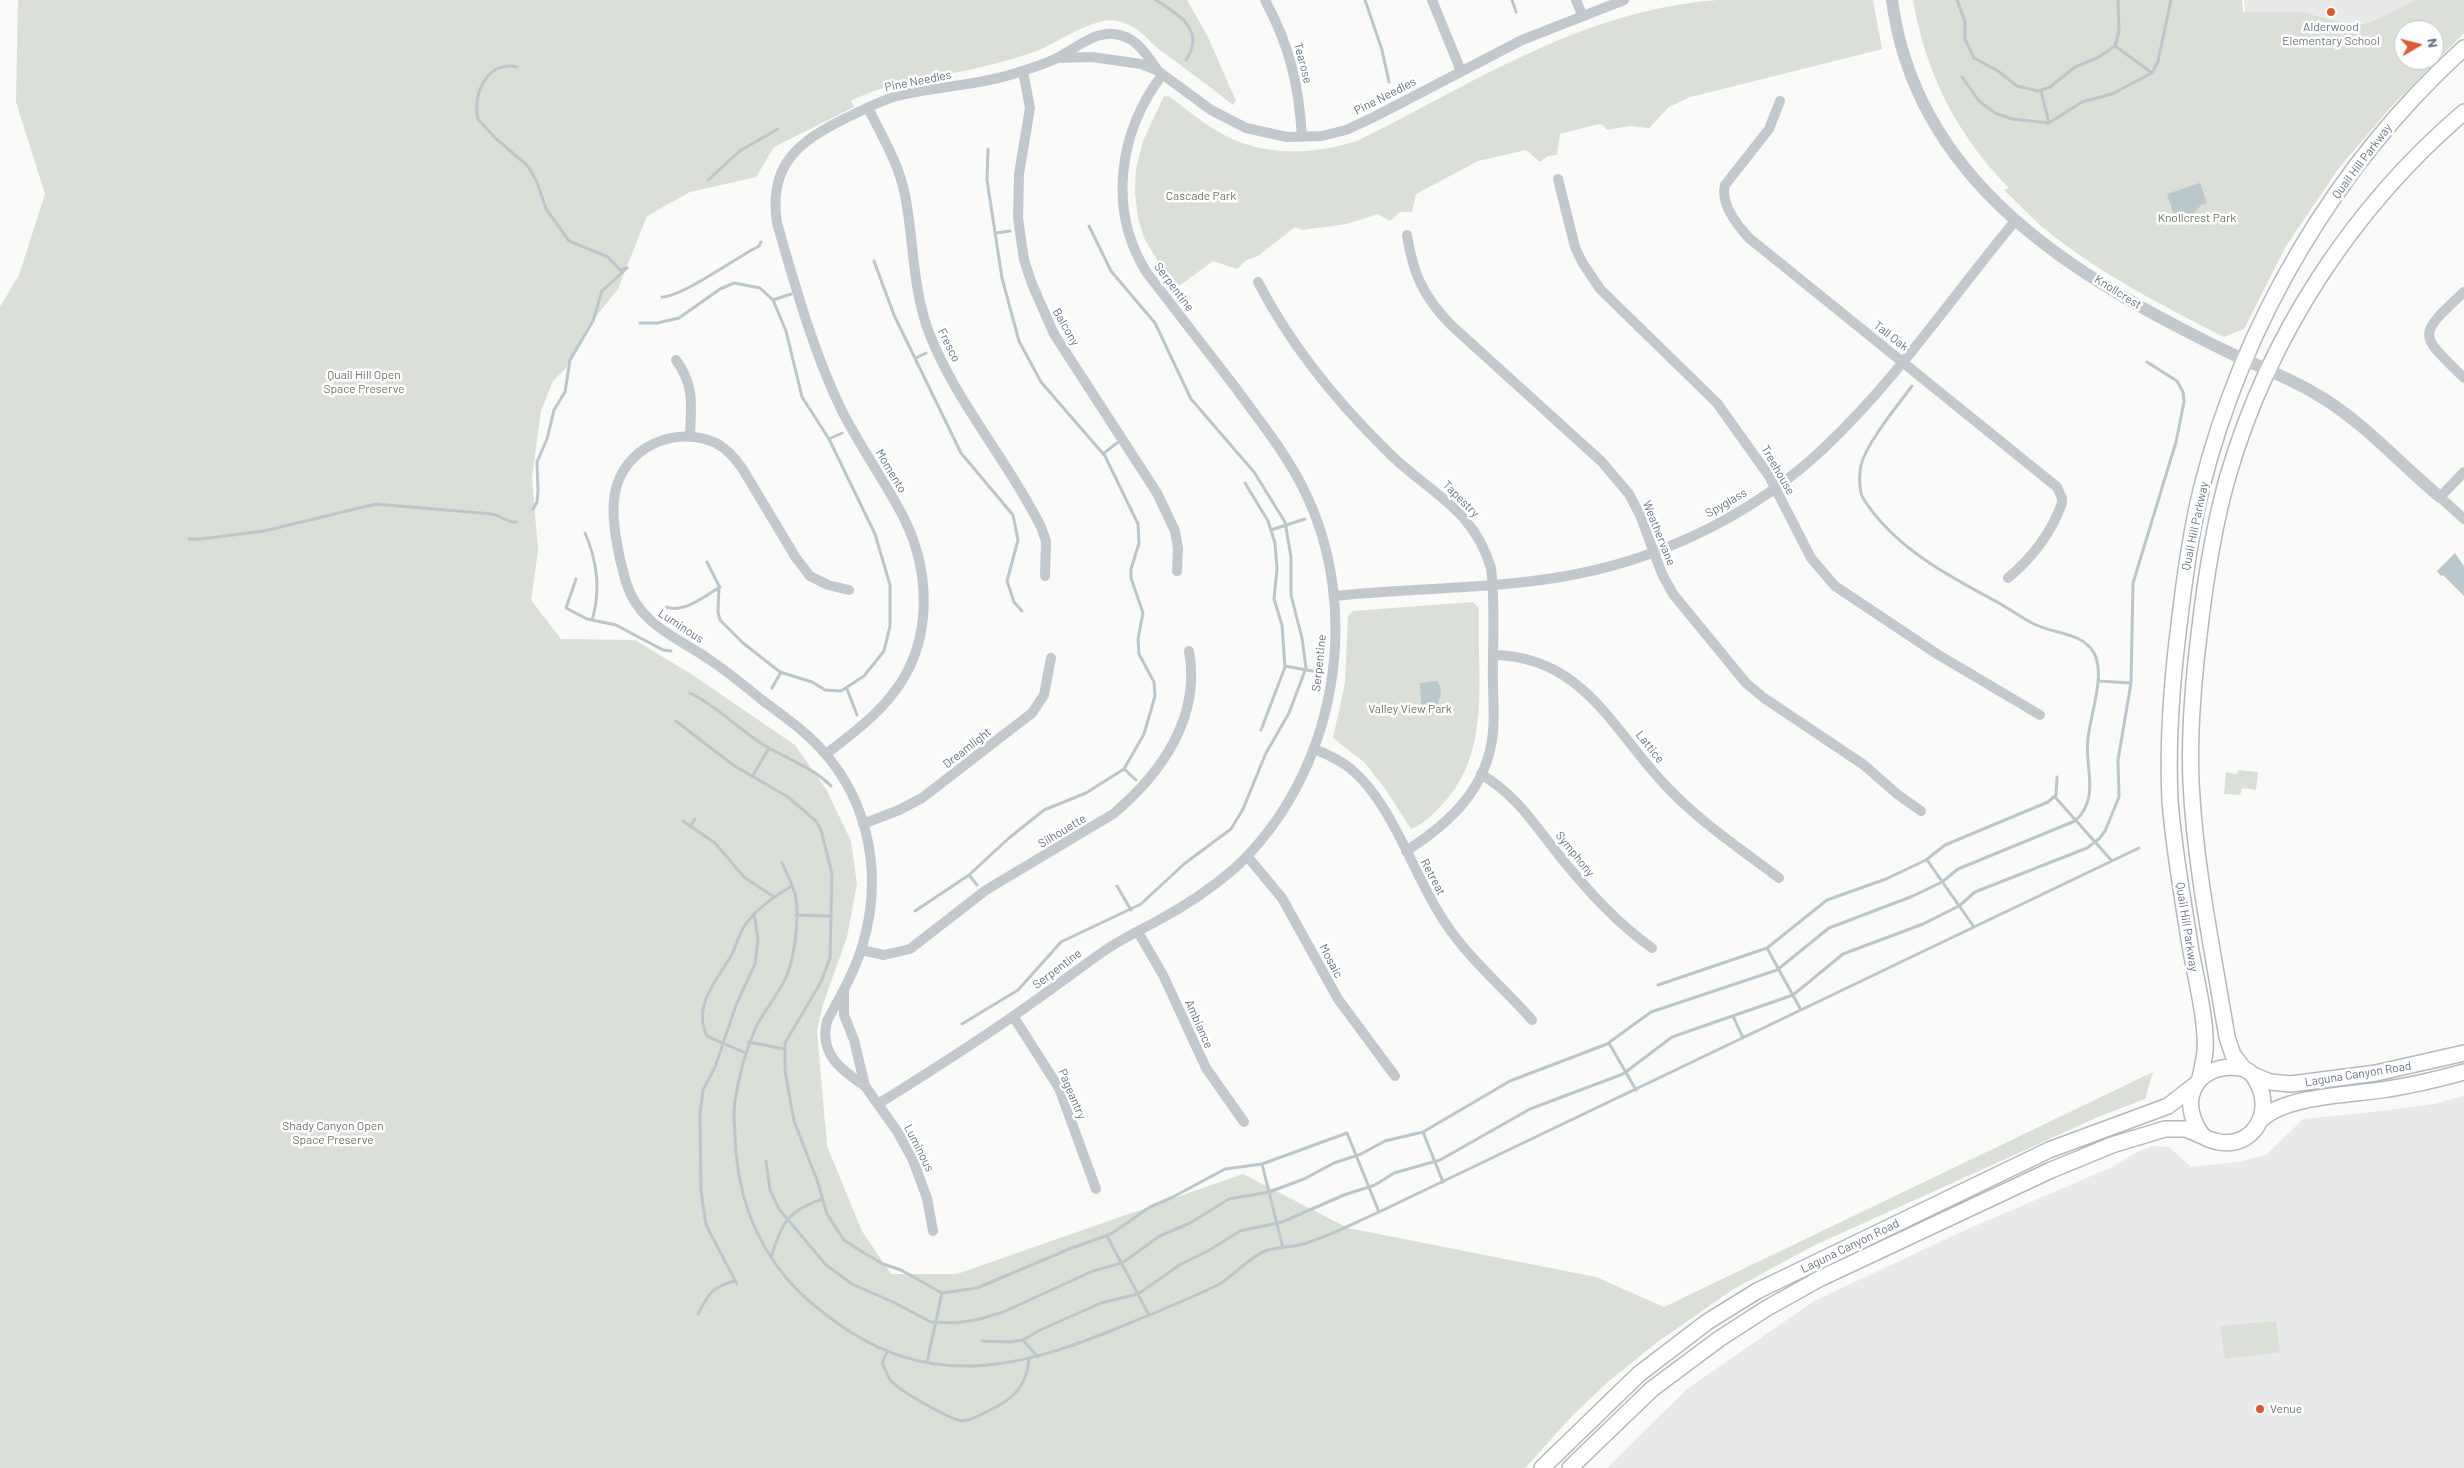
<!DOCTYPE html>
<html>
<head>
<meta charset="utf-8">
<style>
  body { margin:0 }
  #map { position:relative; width:2464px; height:1468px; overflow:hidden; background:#fafaf8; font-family:Barlow,sans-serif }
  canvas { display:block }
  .north { position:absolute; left:2394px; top:20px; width:50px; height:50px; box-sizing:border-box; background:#fff; border:1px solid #c1c8cd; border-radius:50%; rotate:82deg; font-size:14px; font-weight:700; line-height:20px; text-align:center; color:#657683 }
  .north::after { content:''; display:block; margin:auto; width:18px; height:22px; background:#e4572e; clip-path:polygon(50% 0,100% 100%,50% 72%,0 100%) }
</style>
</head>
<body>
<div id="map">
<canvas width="2464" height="1468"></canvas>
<div class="north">N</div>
</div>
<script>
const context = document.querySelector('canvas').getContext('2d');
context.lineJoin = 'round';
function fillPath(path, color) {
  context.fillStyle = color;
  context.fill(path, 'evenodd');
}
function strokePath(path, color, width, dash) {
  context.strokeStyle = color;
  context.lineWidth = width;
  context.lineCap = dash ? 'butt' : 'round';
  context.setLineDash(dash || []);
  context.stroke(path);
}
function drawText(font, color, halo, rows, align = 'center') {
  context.font = font + ' Barlow,sans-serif';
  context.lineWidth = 5;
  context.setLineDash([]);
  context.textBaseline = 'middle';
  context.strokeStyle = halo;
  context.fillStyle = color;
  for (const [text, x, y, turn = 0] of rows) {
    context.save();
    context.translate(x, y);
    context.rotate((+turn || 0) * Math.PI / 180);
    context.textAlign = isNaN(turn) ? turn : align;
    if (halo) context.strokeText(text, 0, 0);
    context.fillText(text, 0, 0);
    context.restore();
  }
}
fillPath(new Path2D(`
  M2244,0H2416L2376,20L2363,24L2343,23L2303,12H2245Z
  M2464,1096V1468H1607L1687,1389L1814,1301L1961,1232L2112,1167L2137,1152L2153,1146L2169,1147L2191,1167L2237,1162L2266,1155L2303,1119L2382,1111L2433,1104Z`), '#e8e9e9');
fillPath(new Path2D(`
  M18,0H1187L1207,35L1236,101L1233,105C1211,87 1187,70 1164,53C1145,40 1144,28 1118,21C1095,15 1056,44 1034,52C1007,61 981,68 953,73C917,80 884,84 851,101L854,107L774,147L756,177L690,192L647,216L618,289L587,328L568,366L553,381L541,411L532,477L538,551L531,600L561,639L635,640L691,674L795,745L826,789L851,841L857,884L847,937L823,1004L817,1031L827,1146L862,1231L891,1274H957L1243,1174L1348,1228L1596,1277L1664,1307L2153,1072L2145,1099L2098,1117L1813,1246L1732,1290L1656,1343L1608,1382L1574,1414L1525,1468H0V307L19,275L45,194L16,102Z
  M1718,0H1873L1882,49L1690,97L1669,107L1649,128L1629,126L1607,130L1603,125L1598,124L1560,134L1557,155L1548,156L1540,162L1526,150L1478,161L1416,194L1412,212H1400L1390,221L1378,214L1347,224L1302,230L1295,227L1258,256L1246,260L1237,269L1213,261L1175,289L1145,240L1138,219L1135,192L1136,169L1143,141L1164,96L1170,97C1185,108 1199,120 1214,129C1257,157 1310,156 1357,141C1477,82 1581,10 1718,0Z
  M1913,0H2242L2243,12H2303L2343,23L2363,24L2376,20L2416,0H2464V33L2390,108L2339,168L2286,246L2244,329L2224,337C2161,305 2097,272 2042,227C2029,215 2017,202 2004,190L2009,188C1956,134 1926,74 1913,0ZM2404,30H2434V60H2404Z
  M1473,602L1479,608C1476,677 1494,755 1438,809C1431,816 1421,826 1411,829L1384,787L1364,762L1333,738L1345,683L1348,616L1353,611Z
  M2238,770L2258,772L2256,790L2242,788L2240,795L2224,794L2226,772L2237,774Z
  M2276,1321L2280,1352L2225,1359L2220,1326Z`), '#dadfd7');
fillPath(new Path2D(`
  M2200,183L2207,203L2201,205L2193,214L2180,213L2174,215L2167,194Z
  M2455,553L2464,566V596L2443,575L2441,576L2437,571Z
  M1437,681C1446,692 1436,702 1436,714L1422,715L1420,683Z`), '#bbc7cb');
strokePath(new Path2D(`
  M1156,0C1178,14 1206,30 1186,60
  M1365,0L1382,50L1389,82
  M1512,0L1516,12
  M1957,0L1965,22V39L1974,58L1998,71L2017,86L2038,91L2050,87L2075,67L2099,57L2115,46L2119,31L2118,0
  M2115,46L2152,73
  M517,67C487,60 472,95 478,119L495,138L528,166L537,182L546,209L569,241L608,257L620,270L627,268L602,291L593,321L570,360L565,392L554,410L547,439L537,462L538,491L537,502L533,509
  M1962,77L1979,101L1995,113L2012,119L2049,123L2082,102L2112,94L2152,73L2158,61L2171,0
  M2041,91L2049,123
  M708,180L741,150L778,129
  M996,233L1010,231
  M874,261L894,315L961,453L1013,515L1018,540L1007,581L1014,602L1022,611
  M662,297C682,297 737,257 759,246L761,242
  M773,300L791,294
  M640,323H657L679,318L720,289L734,283L760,288L773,300L786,331L802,397L829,439L875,534L890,585V626L884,651L864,676L841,691L825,690L812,682L780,672L743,643L720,620L718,612L719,586L707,562
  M916,358L926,353
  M829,439L842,433
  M1104,453L1117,443
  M1245,483L1268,521L1275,543L1277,569L1274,599L1282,625L1285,667L1261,730
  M1271,530L1305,519
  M585,533C597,560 601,591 592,620
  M189,539H201L264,531L376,504L492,514C500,515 508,523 516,522
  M576,579L566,608L587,619L616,625L663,650L671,651
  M661,611L667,607C683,614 706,595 720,587
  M1285,666L1323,673
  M2098,681L2131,683
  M772,688L781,672
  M847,689L857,715
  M690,693C719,707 741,732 769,748C790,760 813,768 831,786
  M676,721L733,765L788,797L816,821L821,830L832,874L830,958L821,982L785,1043V1071L794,1121L817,1180L827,1214L844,1240L864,1253L883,1264L901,1270L942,1293L977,1288L1069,1249L1111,1234L1150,1207L1173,1197L1225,1169L1262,1164L1347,1133L1379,1212
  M1124,769L1136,780
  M752,777L769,748
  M2055,797L2112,861
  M683,821L715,843L744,877L774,897
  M690,827L695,819
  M1927,860L1974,927
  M782,863C787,873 792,883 795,894C800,914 795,955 787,975C779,994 765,1009 756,1027C745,1051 739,1075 735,1101C733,1112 734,1123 735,1134C736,1188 753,1239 788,1280C806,1301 829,1318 852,1333C941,1389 1029,1365 1120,1327C1152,1314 1184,1301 1216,1286C1233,1277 1248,1258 1265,1251C1277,1246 1291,1248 1303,1244C1329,1237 1354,1223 1379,1212L2139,848
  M969,875L977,885
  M1117,886L1131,910
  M915,911L969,875L1009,838L1044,810L1086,793L1124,769L1144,734L1155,696L1154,682L1139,654L1138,639L1143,613L1131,578V569L1139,543L1138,524L1105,456L1041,382L1019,341L1002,278L987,180L988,149
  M796,915L830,916
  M1767,948L1801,1010
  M1658,985L1767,948L1827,900L1886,879L1926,860L1945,845L2048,802L2056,795L2057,777
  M1733,1016L1743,1038
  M962,1024L1018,990L1061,942L1141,904L1184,864L1231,829L1243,809L1266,753L1289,713L1306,668L1302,638L1291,595V557L1285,522L1254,472L1191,399L1155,323L1111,271L1089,226
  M749,1042L784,1049
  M1609,1043L1636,1090
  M746,1053L707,1036C692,1006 717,980 731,956C737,945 739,931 748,921C760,906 776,895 792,886
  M1423,1132L1443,1182
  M766,1161L770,1190L779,1209L826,1265L852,1284L893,1302L931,1322L956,1323L980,1319L1003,1312L1093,1271L1122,1263L1160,1236L1190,1223L1229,1199L1269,1192L1304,1179L1334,1163L1361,1154L1385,1141L1423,1132L1510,1081L1607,1044L1651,1012L1777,970L1829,928L1913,896L1942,882L1958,869L2075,821C2101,798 2084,766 2088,739C2090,715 2106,675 2094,653C2082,632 2054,634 2034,624C2022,618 2011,610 1999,603C1950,577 1893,547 1863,498C1859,492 1859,473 1861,465C1867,442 1898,405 1912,386
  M1262,1164L1283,1248
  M1107,1236L1149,1315
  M771,1257C783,1221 787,1211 823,1199
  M737,1284L706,1225L701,1191L700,1114L703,1090L715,1067L736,1005L755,964L758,939L754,914
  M698,1314C709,1293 712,1287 735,1281
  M1023,1340L1038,1357
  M982,1341L1009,1342L1023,1340L1040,1330L1101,1303L1138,1294L1181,1264L1208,1251L1240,1231L1282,1222L1344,1195L1375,1185L1394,1173L1440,1160L1530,1109L1623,1074L1672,1037L1793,995L1843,954L1923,924L1959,906L1975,892L2087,848L2099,839L2105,831L2119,797L2118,760L2131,683L2133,583L2176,442L2184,402L2183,392L2177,381L2147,362
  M887,1352L882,1363C885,1369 887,1375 891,1381C900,1391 949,1419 962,1421C972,1420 980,1415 988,1411C1012,1400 1027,1387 1029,1359
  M927,1362L942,1293`), '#bbc7cb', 3);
const secondary = new Path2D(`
  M2231,1067C2236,1068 2242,1067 2246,1070C2253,1073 2255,1078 2258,1084C2273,1113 2253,1148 2219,1142C2211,1140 2204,1139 2200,1132C2180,1101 2193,1069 2231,1067Z
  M2244,1069L2233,1055L2227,1037C2213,952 2195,867 2191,782C2189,732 2193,684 2199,635C2205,582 2213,528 2228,476C2269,335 2353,207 2464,112
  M2253,1075L2270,1082L2291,1084L2376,1073L2464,1053
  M2200,1078C2202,1069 2204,1060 2205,1051C2207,1022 2196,979 2191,951C2183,901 2174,851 2170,801C2167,739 2172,678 2180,617C2185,574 2191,532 2201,490C2243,322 2336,164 2464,48
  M2262,1119C2286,1095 2355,1095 2388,1089C2414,1085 2439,1079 2464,1072
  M1542,1468L1639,1374L1707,1322L1757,1291L2049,1150L2168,1106L2195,1085
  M1570,1468L1652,1389L1719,1339L1767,1308L1821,1278L2049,1171L2112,1145L2165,1129H2186L2202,1136`);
strokePath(secondary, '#b3babf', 18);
strokePath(new Path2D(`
  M1265,0C1290,46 1299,86 1302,137
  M1432,0L1461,71
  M1576,0L1582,15
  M1057,58L1092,57L1141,64L1158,71L1211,110L1246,128L1287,137L1322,136L1346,130L1374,117L1522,40L1624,0
  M1023,71L1030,108L1019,174L1018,218L1024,260L1032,284L1054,334L1157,493L1175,531L1178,548L1177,571
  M1780,101L1769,129L1725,185C1720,204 1737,225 1749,238L2057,487L2062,498V503C2051,534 2033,557 2008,578
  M868,108C882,136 899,164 905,195C914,241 912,285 928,330C954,400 1008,460 1041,527L1046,541L1045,576
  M1558,179L1575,247L1582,262L1600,289L1717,403L1769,476L1811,558L1835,586L1937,654L2040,715
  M1407,235C1413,274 1423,296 1451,325L1602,462L1629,494L1640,515L1662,574L1673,594L1746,683L1764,698L1864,765L1897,794L1921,811
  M1258,282C1290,344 1337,402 1387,451C1427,492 1473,507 1491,568C1495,600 1493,632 1493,664C1492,686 1495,710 1493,732C1488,788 1450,823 1406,851
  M2464,292C2417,336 2418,333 2464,378
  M676,360C695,386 691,405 690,435
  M2464,472L2440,497L2464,519
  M849,590L828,585L810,576L796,558L742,468C735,458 727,449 716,443C675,424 623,448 615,493C610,517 619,559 626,582C639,625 677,637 710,660C728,672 745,686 762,700C782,715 804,730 821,749C871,803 883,879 862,947C854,973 840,997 827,1021C819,1054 840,1069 865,1086
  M1334,596C1415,587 1497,590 1577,574C1668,556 1756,512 1824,448C1896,380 1952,297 2015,221
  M1493,655C1584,656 1613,731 1667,787C1700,822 1741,849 1779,878
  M1314,749C1327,754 1340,760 1351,769C1394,805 1414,878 1446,924C1470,960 1503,987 1532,1020
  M826,754C848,737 874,718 891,696C935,643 932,566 898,507C880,474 858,443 841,409C813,351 795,285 777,223C768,164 799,141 848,117C864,110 879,101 897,96C936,86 977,86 1016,73C1029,69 1042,65 1055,59C1074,50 1092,32 1114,34C1136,36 1146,54 1158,71
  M1481,774C1520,798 1534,825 1562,859C1589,892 1617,923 1652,948
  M863,824L899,810L922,798L1032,713L1044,695L1051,658
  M1247,856L1282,898L1338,999L1395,1076
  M1138,932L1163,975L1206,1068L1244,1122
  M861,950L884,955L910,949L986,890L1113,814C1162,773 1201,717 1189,651
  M844,992V1015L854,1040L865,1086L897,1131L912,1158L927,1198L933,1231
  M1013,1016L1059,1088L1096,1189
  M878,1104C931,1071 985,1037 1036,1000C1059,984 1081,967 1104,951C1121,939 1139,931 1157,921C1185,906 1211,889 1235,868C1336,774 1365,611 1303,488C1285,452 1259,420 1235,387C1206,349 1176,311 1147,273C1107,210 1119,132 1162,75`), '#c3c8cc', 10);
strokePath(new Path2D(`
  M1892,0C1916,185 2078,279 2232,354C2260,367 2289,378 2316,394C2363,421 2399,463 2440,497`), '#c3c8cc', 12);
strokePath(secondary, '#fff', 15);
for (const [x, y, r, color] of [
  [2331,12,5,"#e4572e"],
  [2260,1409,5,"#e4572e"]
]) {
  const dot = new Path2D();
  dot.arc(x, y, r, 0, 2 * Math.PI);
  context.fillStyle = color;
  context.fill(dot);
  strokePath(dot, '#fff', 2);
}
drawText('12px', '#657683', '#fff', [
  ["Alderwood",2331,27],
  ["Elementary School",2331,41],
  ["Venue",2270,1409,"left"]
]);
drawText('12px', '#657683', '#fff', [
  ["Tearose",1303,63,75],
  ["Pine Needles",918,81,-11],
  ["Pine Needles",1385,96,-27],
  ["Quail Hill Parkway",2362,161,-53],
  ["Serpentine",1174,287,53],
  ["Knollcrest",2118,292,32],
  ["Balcony",1066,327,60],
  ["Tall Oak",1891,336,38],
  ["Fresco",949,345,64],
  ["Treehouse",1778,470,60],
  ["Momento",891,471,59],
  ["Tapestry",1461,499,45],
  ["Spyglass",1726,503,-30],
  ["Quail Hill Parkway",2195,526,-78],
  ["Weathervane",1659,533,68],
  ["Luminous",681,626,33],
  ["Serpentine",1319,663,-84],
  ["Lattice",1650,747,52],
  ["Dreamlight",967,748,-38],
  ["Silhouette",1062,831,-31],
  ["Symphony",1575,854,51],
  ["Retreat",1433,877,62],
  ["Quail Hill Parkway",2187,927,81],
  ["Mosaic",1331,961,62],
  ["Serpentine",1057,969,-37],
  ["Ambiance",1199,1024,66],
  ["Laguna Canyon Road",2358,1074,-9],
  ["Pageantry",1072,1094,67],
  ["Luminous",919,1148,63],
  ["Laguna Canyon Road",1850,1246,-26]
]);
drawText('12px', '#687a64', '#fff', [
  ["Cascade Park",1201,196],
  ["Knollcrest Park",2197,218],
  ["Quail Hill Open",364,375],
  ["Space Preserve",364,389],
  ["Valley View Park",1410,709],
  ["Shady Canyon Open",333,1126],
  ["Space Preserve",333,1140]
]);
</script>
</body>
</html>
